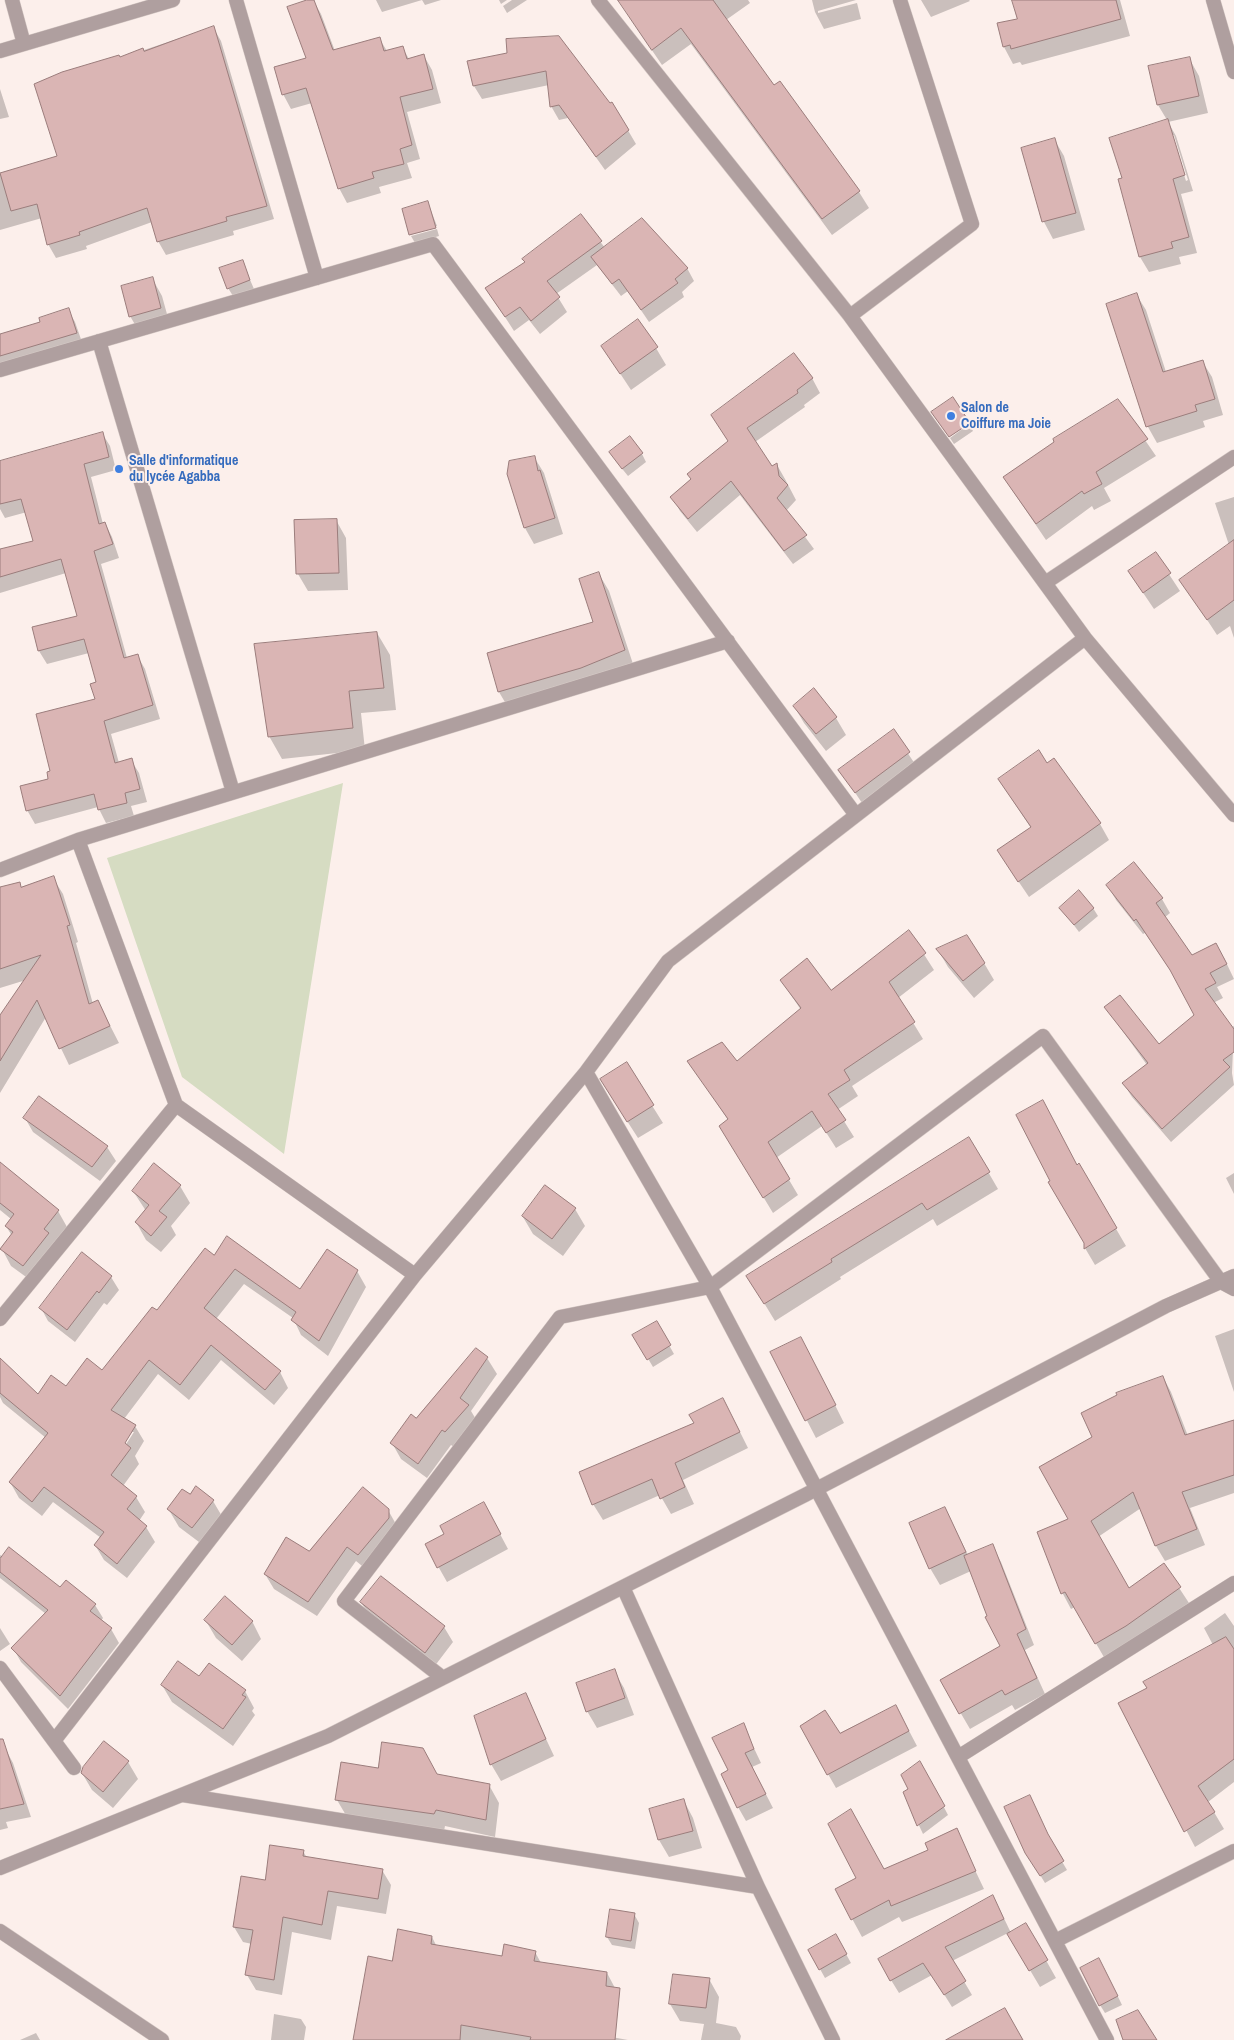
<!DOCTYPE html>
<html>
<head>
<meta charset="utf-8">
<style>
  body { margin:0 }
  canvas { display:block; background:#fcefeb }
</style>
</head>
<body>
<canvas width="1234" height="2040"></canvas>
<script>
const context = document.querySelector('canvas').getContext('2d');
context.lineJoin = 'round';
function fillPath(path, color) {
  context.fillStyle = color;
  context.fill(path, 'evenodd');
}
function strokePath(path, color, width, dash) {
  context.strokeStyle = color;
  context.lineWidth = width;
  context.lineCap = dash ? 'butt' : 'round';
  context.setLineDash(dash || []);
  context.stroke(path);
}
function drawText(font, color, halo, rows, align = 'center') {
  context.font = font + ' "Archivo Narrow",sans-serif';
  context.lineWidth = 4;
  context.setLineDash([]);
  context.textBaseline = 'middle';
  context.strokeStyle = halo;
  context.fillStyle = color;
  for (const [text, x, y, turn = 0] of rows) {
    context.save();
    context.translate(x, y);
    context.rotate((+turn || 0) * Math.PI / 180);
    context.textAlign = isNaN(turn) ? turn : align;
    if (halo) context.strokeText(text, 0, 0);
    context.fillText(text, 0, 0);
    context.restore();
  }
}
fillPath(new Path2D(`
  M343,783L284,1154L182,1077L107,858Z`), '#d6dcc2');
fillPath(new Path2D(`
  M310,0H313L321,14L335,51L379,38L387,51L402,47L409,59L424,56L432,70L441,103L407,112L420,159L407,163L412,178L379,187L381,193L347,203L339,188L312,103L291,109L283,94L307,59Z
  M376,0H441L425,5L422,0L382,12Z
  M499,0H507L501,4Z
  M512,0H527L507,13L503,6Z
  M624,0H748L750,3L726,20L774,87L779,83L859,192L869,208L832,235L691,44L662,65L630,18L621,2Z
  M812,0H856L818,11V13L857,3L861,19L824,29L815,12Z
  M921,0H969L970,1L931,17Z
  M1013,0H1120L1130,36L1022,65L1020,62L1013,64L1004,47L1018,19Z
  M213,27L221,41L274,219L233,231L234,235L166,255L158,241L152,222L86,246L87,249L56,258L48,244L42,218L0,230V175L59,157L120,58Z
  M507,40L609,105L612,103L636,144L605,170L568,118L559,120L551,106L549,85L482,99L474,86L469,62L508,54Z
  M1189,58L1199,76L1208,113L1168,122L1176,136L1193,191L1181,194L1197,253L1179,257L1181,264L1149,272L1140,257L1123,179L1167,120L1158,105L1150,67ZM1171,135H1174L1188,180L1186,181Z
  M0,89L9,117L0,119Z
  M1054,139L1064,156L1085,230L1053,239L1044,222L1022,149Z
  M428,203L437,226L410,235L403,209Z
  M581,216L605,248L687,268L694,281L682,292L684,297L649,322L628,291L621,296L597,265L556,294L567,312L540,334L529,320L514,331L487,289L526,263Z
  M437,229L439,236L415,243L411,236Z
  M242,261L254,289L233,296L228,288Z
  M152,278L162,296L170,325L140,333L130,316Z
  M1136,294L1146,310L1166,372L1202,361L1212,377L1223,415L1203,421L1205,427L1157,443L1148,427L1107,305Z
  M68,310L75,322L83,345L0,370V335L42,323Z
  M602,346L656,348L666,365L631,390Z
  M812,378L820,393L804,405L805,407L755,442L772,467L777,465L785,479L796,500L786,511L814,549L793,564L740,495L697,532L680,511L672,497L729,442Z
  M1118,401L1156,456L1104,488L1111,501L1094,510L1092,506L1046,540L1004,478Z
  M969,424L973,431L954,444L950,438Z
  M102,433L110,446L116,470L91,477L103,524L105,523L112,537L119,558L101,564L127,658L137,655L145,669L160,719L111,734L119,763L131,760L139,773L147,802L131,806L134,816L106,823L98,807L35,824L27,810L50,780L51,772L96,700L98,683L89,653L47,664L39,651L33,628L79,616L66,573L0,593V550L35,542L27,512L5,518L0,509V462Z
  M642,454L646,462L628,476L615,460Z
  M534,457L544,473L563,534L534,544L525,528L508,474Z
  M1234,497V638L1230,626L1217,635L1181,580L1229,545L1215,503Z
  M336,520L346,538L348,590L308,591L298,574Z
  M1155,553L1180,591L1154,609L1129,572Z
  M599,574L609,591L634,667L509,709L499,692L488,654L595,622Z
  M377,633L390,655L396,710L361,713L365,750L282,759L269,736Z
  M794,706L836,718L846,735L826,751L804,723Z
  M893,731L919,770L866,809L840,770Z
  M1047,764L1100,824L1109,840L1029,897L1008,866L1031,828L999,780Z
  M1134,864L1162,899L1170,913L1164,918L1191,957L1224,958L1234,979L1217,987L1223,998L1213,1003L1231,1028L1234,1026L1232,1073L1234,1085L1171,1142L1132,1097L1123,1083L1147,1065L1106,1008L1159,1045L1196,1015L1177,980L1145,933L1143,934L1116,900L1108,886Z
  M53,878L63,894L78,942L76,943L93,1004L98,1002L119,1043L69,1065L46,1017L0,1093V1017L26,980L0,988V912L19,883L22,888Z
  M1061,908H1093L1098,916L1079,932Z
  M909,931L934,970L898,998L923,1039L852,1086L858,1096L837,1110L854,1137L836,1148L822,1126L776,1158L798,1195L773,1213L730,1142L728,1120L689,1061L737,1063L801,1010L781,980L831,991Z
  M938,950L984,963L994,980L974,998L948,967Z
  M626,1064L663,1123L638,1138L611,1096Z
  M39,1098L107,1147L116,1161L100,1181L33,1132L25,1118Z
  M969,1139L998,1189L937,1226L933,1219L840,1277L841,1279L775,1321L758,1293Z
  M0,1164L58,1211L67,1227L33,1282L11,1266L2,1249L12,1236L6,1226L11,1219L0,1210Z
  M1079,1165L1126,1246L1095,1265L1085,1248L1077,1166Z
  M1234,1173V1194L1226,1178Z
  M180,1186L190,1203L171,1226L176,1235L161,1252L146,1240L136,1222L146,1211L133,1191Z
  M575,1209L585,1226L563,1256L533,1234L523,1217Z
  M83,1254L111,1277L119,1290L107,1305L104,1303L75,1342L48,1321L41,1308Z
  M214,1257L300,1291L357,1271L366,1287L328,1356L301,1335L293,1318L244,1284L216,1319L280,1372L288,1388L274,1405L221,1360L189,1400L158,1374L124,1419L135,1426L144,1441L135,1456L139,1464L123,1486L136,1497L145,1512L139,1521L146,1527L155,1542L127,1578L104,1560L95,1545L101,1538L53,1502L42,1516L19,1498L10,1482L46,1438L3,1403L0,1397V1380L38,1395L67,1388L102,1372L157,1312ZM131,1432H134L123,1449L121,1448Z
  M656,1322L674,1354L653,1367L634,1335Z
  M1234,1329V1392L1215,1336Z
  M476,1350L487,1358L497,1374L471,1411L477,1421L454,1447L451,1445L427,1478L401,1459L392,1443L416,1420Z
  M772,1353L810,1355L844,1423L816,1438Z
  M1163,1377L1171,1392L1188,1436L1234,1422V1493L1190,1508L1205,1545L1165,1561L1156,1546L1141,1508L1098,1537L1129,1590L1164,1565L1189,1603L1105,1659L1075,1607L1071,1609L1063,1594L1039,1532L1070,1520L1094,1438Z
  M732,1416L748,1448L683,1480L694,1504L671,1514L660,1495L603,1520L593,1504Z
  M190,1496L213,1501L223,1518L203,1545L179,1527L169,1510Z
  M945,1508L968,1555L992,1546L1001,1562L1034,1645L1025,1650L1045,1694L1015,1710L1012,1705L970,1729L942,1681L1001,1646L971,1571L940,1585L930,1568Z
  M388,1510L397,1526L367,1570L356,1561L317,1616L274,1589L265,1574Z
  M492,1519L508,1549L447,1582L426,1545Z
  M0,1555L60,1589L95,1605L103,1618L101,1621L111,1629L119,1643L68,1709L21,1662L13,1648L46,1614L0,1578Z
  M361,1602L444,1627L453,1642L434,1667L370,1617Z
  M1225,1613L1234,1626V1782L1208,1802L1224,1829L1195,1847L1120,1704L1148,1689L1213,1645L1204,1628Z
  M206,1621H252L261,1639L242,1661L216,1638Z
  M0,1628L10,1644L0,1651Z
  M614,1671L624,1688L634,1715L597,1728L587,1711Z
  M200,1678L245,1691L254,1708L252,1711L255,1715L233,1746L172,1702L162,1685Z
  M525,1694L554,1756L501,1781L491,1764Z
  M896,1706L917,1746L836,1788L828,1774L840,1735Z
  M743,1725L761,1763L752,1767L773,1808L746,1821L738,1807L730,1771Z
  M6,1750L13,1763L31,1817L6,1822L8,1828L0,1830V1753Z
  M128,1762L138,1779L113,1808L92,1790L82,1773Z
  M925,1771L948,1815L923,1834L904,1793Z
  M437,1775L489,1785L499,1803L495,1837L445,1826L444,1831L347,1817L337,1800Z
  M684,1801L693,1818L702,1848L669,1857L659,1840L651,1810Z
  M956,1830L984,1889L902,1922L899,1917L862,1937L836,1889L929,1851Z
  M1051,1843L1067,1870L1045,1883L1026,1852Z
  M303,1851L307,1858L382,1870L391,1885L386,1914L337,1906L331,1940L292,1932L282,1995L256,1990L247,1975L252,1944L243,1942L234,1927L266,1882Z
  M1000,1910L1011,1933L1026,1925L1056,1978L1040,1987L1008,1933L952,1961L972,1995L952,2007L932,1975L899,1993L891,1980Z
  M634,1914L639,1923L635,1949L612,1945L607,1937Z
  M836,1936L851,1963L825,1978L810,1951Z
  M432,1937L437,1947L503,1957L535,1952L541,1963L607,1973L615,1988L540,2024L628,2040H354L393,1962Z
  M1104,1968L1122,2005L1105,2013L1100,2005Z
  M709,1979L719,1997L716,2023L736,2027L741,2036L740,2040H701L704,2024L680,2021L670,2004Z
  M274,2014L301,2019L306,2027L304,2040H271Z
  M36,2033L40,2040H20Z`), '#0003');
const building = new Path2D(`
  M307,0H314L333,50L380,37L384,51L403,46L407,59L424,54L433,89L400,97L412,145L400,149L404,164L372,172L374,178L338,189L306,88L282,95L274,67L306,58L287,7Z
  M618,0H713L774,85L780,81L860,191L822,219L681,28L652,50Z
  M1012,0H1116L1121,19L1011,49L1010,45L1003,47L997,23L1017,19Z
  M214,26L267,206L226,217L227,221L157,242L147,208L79,232L80,235L47,245L37,204L11,211L0,173L57,156L34,84L62,72L119,55L120,57L143,48L144,51Z
  M559,36L610,103L612,102L629,130L596,157L559,105L550,107L546,71L473,86L467,61L507,53L506,39Z
  M1190,57L1199,96L1157,105L1148,66Z
  M1168,119L1185,175L1173,179L1189,237L1171,242L1173,248L1139,257L1118,179L1122,178L1109,138Z
  M1055,138L1076,213L1042,222L1021,148Z
  M428,201L436,228L409,235L402,209Z
  M581,214L602,241L547,281L560,297L531,321L520,307L505,317L485,288L525,262L522,259Z
  M642,218L688,268L675,279L678,283L641,310L619,279L612,284L591,257Z
  M243,260L250,280L227,289L219,268Z
  M153,277L161,308L129,317L121,286Z
  M1137,293L1163,372L1203,360L1215,399L1195,405L1197,411L1146,427L1106,304Z
  M69,308L77,333L0,356V334L40,322L39,318Z
  M638,319L658,347L620,374L601,346Z
  M794,353L813,378L797,390L798,393L747,428L772,466L777,463L779,476L788,485L777,498L807,535L784,551L731,481L688,519L670,497L691,479L687,474L728,441L711,415Z
  M953,397L970,423L949,437L931,412Z
  M1118,399L1148,439L1096,472L1102,484L1084,494L1082,491L1036,524L1003,477L1054,442L1053,439Z
  M103,432L109,457L84,464L99,524L105,522L113,544L94,551L124,658L138,654L153,705L104,721L115,763L132,758L140,789L125,793L127,803L98,810L94,794L26,811L20,786L48,779L47,772L50,771L36,714L95,699L90,684L96,682L84,639L38,651L32,627L77,616L61,559L0,577V549L33,541L21,499L0,504V461Z
  M630,436L643,453L622,469L609,452Z
  M535,456L538,471L540,470L555,518L524,528L507,474L509,461Z
  M337,519L339,573L296,574L294,520Z
  M1234,540V600L1207,620L1179,580Z
  M1156,552L1171,573L1143,593L1128,571Z
  M599,572L625,650L581,668L498,692L487,653L593,622L579,579Z
  M377,632L384,688L349,691L353,728L268,737L254,644Z
  M814,688L837,717L816,734L793,706Z
  M894,729L910,752L855,793L838,770Z
  M1039,750L1047,763L1054,758L1101,823L1018,882L997,850L1031,827L998,779Z
  M1134,862L1163,898L1156,903L1192,955L1216,943L1227,964L1210,973L1216,983L1205,989L1234,1029V1052L1223,1060L1230,1067L1162,1129L1122,1083L1148,1063L1104,1007L1120,995L1159,1044L1194,1015L1170,970L1136,919L1134,921L1106,885Z
  M54,876L70,925L67,926L89,1004L98,1000L110,1026L59,1049L37,1000L0,1061V1015L41,955L0,969V887L20,882L21,887Z
  M1079,890L1094,908L1074,925L1059,908Z
  M909,930L926,953L889,982L915,1022L844,1070L850,1080L828,1094L846,1120L826,1133L812,1111L768,1142L790,1179L763,1198L719,1126L728,1119L687,1061L722,1042L737,1061L801,1008L780,980L807,958L831,990Z
  M967,935L985,963L963,981L936,949Z
  M627,1062L654,1105L627,1122L600,1079Z
  M39,1096L108,1146L92,1167L23,1118Z
  M1043,1100L1077,1165L1079,1163L1117,1228L1084,1249V1243L1048,1182L1050,1181L1016,1115Z
  M969,1137L990,1172L927,1210L922,1203L831,1259L832,1262L764,1304L746,1276Z
  M0,1162L59,1210L44,1229L49,1233L23,1266L0,1249L13,1232L5,1226L14,1214L0,1203Z
  M154,1163L181,1185L159,1211L167,1217L151,1236L135,1222L149,1205L132,1191Z
  M545,1185L576,1208L552,1239L522,1216Z
  M227,1236L300,1289L327,1249L358,1270L319,1341L291,1320L296,1312L235,1269L204,1308L281,1371L265,1390L211,1345L180,1385L149,1360L111,1410L136,1425L125,1443L131,1448L111,1475L137,1496L127,1509L147,1526L117,1564L94,1545L104,1532L44,1487L32,1502L9,1482L48,1433L0,1393V1358L38,1394L51,1375L66,1386L87,1358L102,1370L152,1307L157,1310L205,1248L214,1255Z
  M82,1252L112,1276L99,1293L97,1291L67,1330L39,1308Z
  M657,1321L671,1345L647,1360L632,1335Z
  M801,1337L836,1405L805,1421L770,1352Z
  M476,1348L488,1357L460,1398L469,1405L445,1432L442,1430L418,1464L390,1443L411,1414L416,1418Z
  M1163,1376L1185,1435L1234,1420V1475L1182,1492L1197,1529L1155,1546L1133,1492L1091,1521L1129,1588L1164,1563L1181,1587L1126,1626L1095,1644L1065,1592L1061,1594L1037,1532L1068,1519L1039,1467L1092,1437L1081,1413L1117,1395L1116,1393Z
  M723,1398L740,1432L675,1463L685,1487L660,1499L652,1479L592,1505L579,1472L694,1423L689,1415Z
  M196,1486L214,1500L192,1528L167,1509L182,1489L190,1494Z
  M363,1487L389,1509V1518L358,1555L347,1547L308,1602L264,1574L286,1537L309,1551Z
  M484,1502L501,1534L437,1568L425,1544L444,1534L440,1526Z
  M945,1507L966,1552L929,1569L909,1523Z
  M993,1544L1026,1629L1017,1634L1037,1678L1005,1695L1002,1690L959,1714L940,1680L1000,1646L985,1617L987,1616L964,1556Z
  M9,1547L60,1587L66,1580L96,1604L90,1611L112,1628L60,1696L11,1648L48,1610L0,1572V1559Z
  M381,1576L445,1626L425,1653L360,1602Z
  M225,1596L253,1621L232,1645L204,1620Z
  M1226,1637L1234,1649V1759L1198,1786L1215,1812L1184,1832L1118,1703L1147,1688L1143,1682Z
  M178,1661L199,1676L209,1663L246,1690L242,1695L246,1697L223,1729L161,1685Z
  M615,1669L625,1698L586,1712L576,1683Z
  M526,1693L546,1739L490,1765L474,1716Z
  M896,1705L909,1731L827,1775L800,1726L825,1710L840,1733Z
  M744,1723L754,1749L745,1753L766,1794L737,1808L721,1774L728,1770L712,1738Z
  M0,1739H3L24,1804L0,1809Z
  M104,1741L129,1761L103,1792L81,1773L83,1767Z
  M382,1742L423,1748L437,1774L490,1784L486,1820L436,1810L434,1814L335,1800L341,1762L378,1768Z
  M920,1761L945,1806L917,1826L903,1792L908,1789L901,1775Z
  M1030,1795L1048,1834L1064,1861L1040,1876L1025,1853L1004,1807Z
  M684,1799L693,1831L658,1840L649,1809Z
  M851,1809L884,1869L928,1850L925,1843L957,1828L976,1871L891,1906L889,1900L851,1920L835,1889L856,1878L828,1824Z
  M270,1845L304,1850L303,1856L383,1869L378,1899L328,1891L322,1925L283,1917L274,1980L245,1975L253,1930L233,1927L241,1876L265,1880Z
  M993,1895L1004,1919L945,1947L966,1981L944,1995L923,1963L890,1981L878,1959Z
  M610,1909L635,1913L631,1941L606,1937Z
  M1026,1923L1048,1960L1029,1971L1007,1934Z
  M398,1929L432,1936L431,1944L502,1956L504,1944L536,1951L534,1961L607,1972L606,1986L620,1988L615,2040H530L531,2037L461,2025L460,2040H353L368,1956L392,1961Z
  M836,1934L847,1954L819,1970L808,1950Z
  M1099,1958L1118,1996L1099,2006L1080,1968Z
  M673,1974L710,1978L706,2008L669,2004Z
  M1005,2008L1023,2040H946Z
  M1138,2010L1157,2040H1123L1116,2020Z`);
fillPath(building, '#dab5b4');
strokePath(building, '#9b7d7c', 1);
const minor = new Path2D(`
  M12,0L24,44
  M236,0L317,278
  M598,0L850,316L1085,638L1234,815
  M1213,0L1234,72
  M0,51L173,0
  M850,316L972,224L900,0
  M99,341L233,792
  M0,370L433,244L856,815
  M1045,583L1234,457
  M78,840L176,1105L415,1275
  M0,870L78,840L728,641
  M586,1072L710,1287L1107,2040
  M0,1319L176,1105
  M623,1587L758,1887
  M0,1668L54,1741L415,1275L586,1072L668,961L1085,638
  M443,1678L344,1601L560,1317L710,1287L1043,1036L1221,1282L1234,1289
  M54,1741L74,1768
  M958,1757L1234,1583
  M183,1795L758,1887L833,2040
  M0,1868L328,1736L805,1495L1166,1306L1234,1276
  M0,1931L162,2040
  M1055,1941L1234,1851`);
strokePath(minor, '#d6cac6', 15);
strokePath(minor, '#af9f9f', 14);
for (const [x, y, r, color] of [
  [951,416,5,"#3f7fe0"],
  [119,469,5,"#3f7fe0"]
]) {
  const dot = new Path2D();
  dot.arc(x, y, r, 0, 2 * Math.PI);
  context.fillStyle = color;
  context.fill(dot);
  strokePath(dot, '#fcefeb', 2);
}
drawText('bold 14px', '#366cbe', '#fcefeb', [
  ["Salon de",961,408],
  ["Coiffure ma Joie",961,424],
  ["Salle d'informatique",129,461],
  ["du lycée Agabba",129,477]
], 'left');
</script>
</body>
</html>
